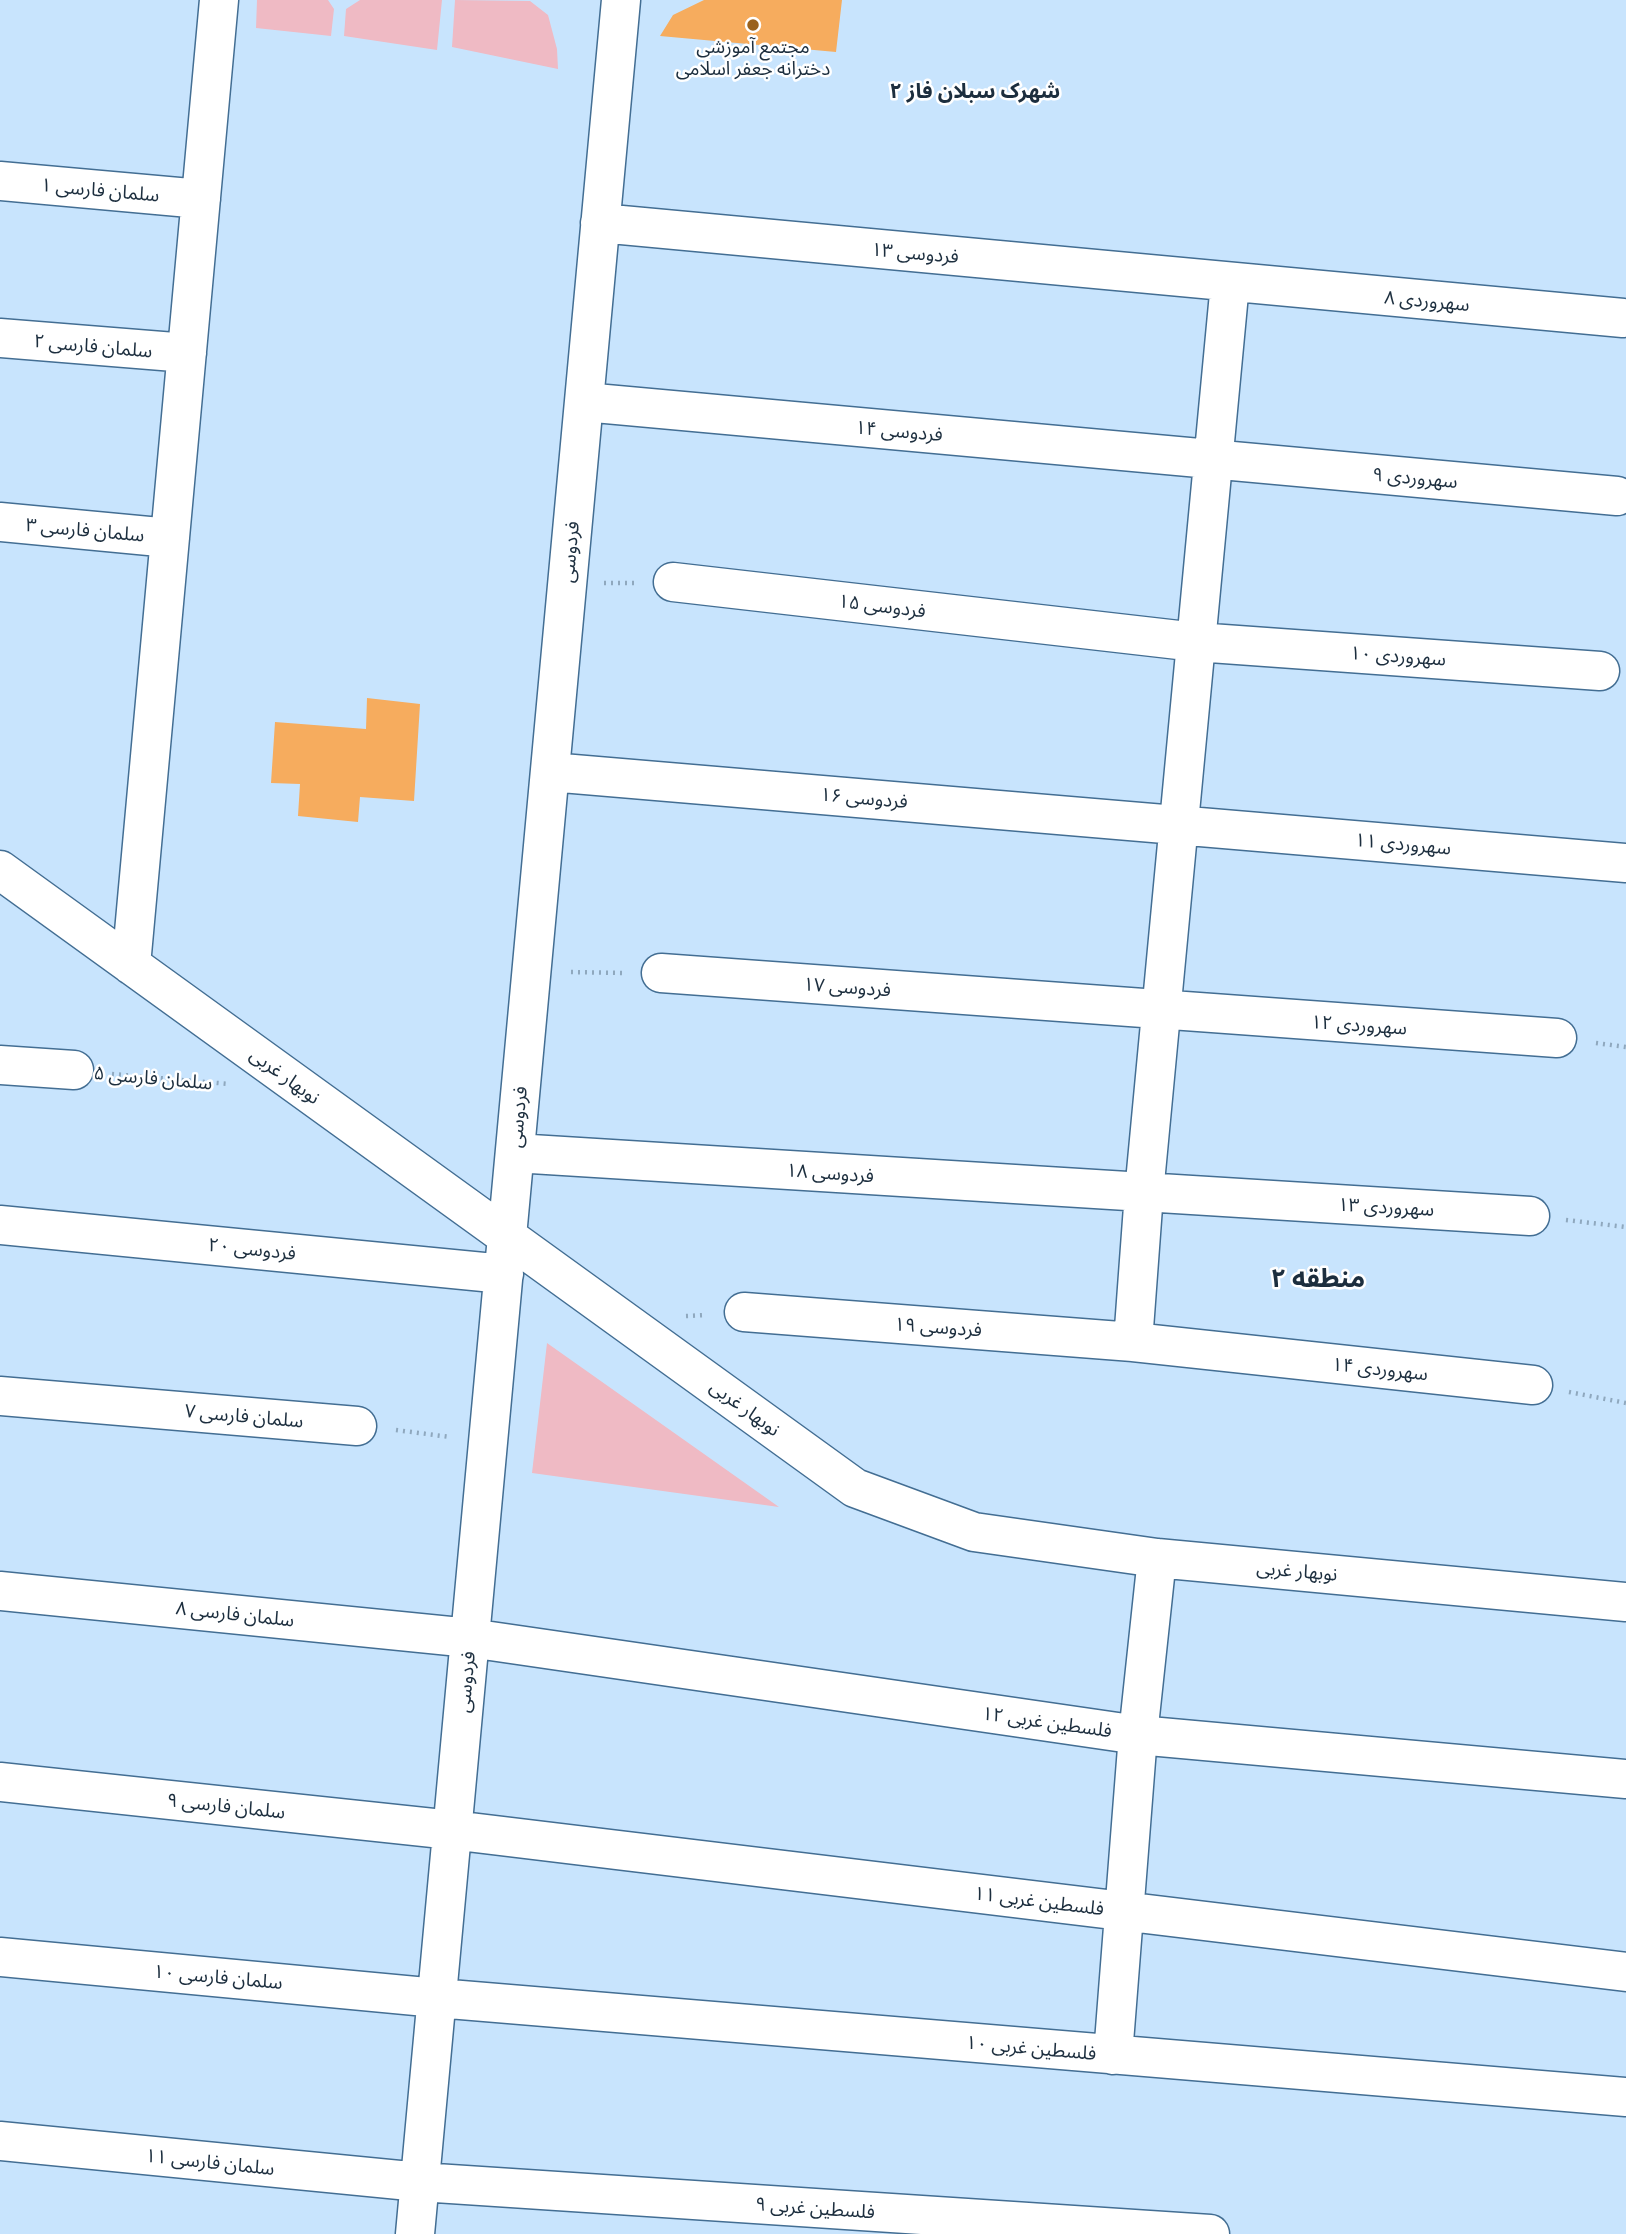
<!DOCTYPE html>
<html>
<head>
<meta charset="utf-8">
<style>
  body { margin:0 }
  canvas { display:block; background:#c8e4fd }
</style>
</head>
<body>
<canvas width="1626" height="2234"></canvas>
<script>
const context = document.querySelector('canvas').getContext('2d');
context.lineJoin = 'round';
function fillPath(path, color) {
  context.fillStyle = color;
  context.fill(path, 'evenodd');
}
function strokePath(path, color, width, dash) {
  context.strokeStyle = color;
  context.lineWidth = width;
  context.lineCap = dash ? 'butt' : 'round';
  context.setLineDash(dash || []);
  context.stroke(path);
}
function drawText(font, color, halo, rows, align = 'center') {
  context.font = font + ' Ubuntu,"Noto Sans Arabic",sans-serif';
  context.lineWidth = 5;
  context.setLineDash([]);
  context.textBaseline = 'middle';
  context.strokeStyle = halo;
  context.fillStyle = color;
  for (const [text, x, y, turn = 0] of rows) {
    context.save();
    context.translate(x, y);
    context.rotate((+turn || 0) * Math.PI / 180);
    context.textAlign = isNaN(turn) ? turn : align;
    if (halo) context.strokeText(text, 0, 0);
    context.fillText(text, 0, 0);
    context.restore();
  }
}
fillPath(new Path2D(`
  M257,0H328L334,9L331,36L256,28Z
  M360,0H442L437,50L344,36L346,9Z
  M455,0L530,1L548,15L557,49L558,69L452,47Z
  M547,1343L779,1507L532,1473Z`), '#efbac4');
fillPath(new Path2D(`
  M704,0H842L836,52L660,36L673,15Z
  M367,698L420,704L414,801L360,797L358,822L298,816L300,784L271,783L275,722L366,729Z`), '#f6ac5e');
const minor = new Path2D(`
  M0,181L201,199
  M600,223L1623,318
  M0,338L187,353
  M584,402L1617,496
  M0,522L170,538
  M673,582L1196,642L1600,671
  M550,772L1626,863
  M0,870L855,1488L974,1532L1157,1558L1626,1602
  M131,965L219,0
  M661,973L1557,1038
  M0,1065L74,1070
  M515,1153L1530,1216
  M0,1225L504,1274
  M744,1312L1133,1342L1533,1385
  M1133,1342L1144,1193L1230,283
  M0,1396L357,1426
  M0,1591L470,1638L1138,1735L1626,1779
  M0,1782L452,1830L1626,1972
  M0,1957L437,1998L1626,2097
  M1113,2055L1138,1735L1157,1558
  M0,2141L420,2182L1210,2234
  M415,2234L621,0`);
strokePath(minor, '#436e93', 41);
strokePath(new Path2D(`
  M604,583H634
  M571,972L622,973
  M1596,1043L1626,1047
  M112,1074L229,1084
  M1566,1220L1626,1227
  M686,1316L705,1315
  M1569,1392L1626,1403
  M396,1430L450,1437`), '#8fa8be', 4.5, [2, 5]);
strokePath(minor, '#fff', 38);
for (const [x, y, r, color] of [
  [753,25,7,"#9a621e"]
]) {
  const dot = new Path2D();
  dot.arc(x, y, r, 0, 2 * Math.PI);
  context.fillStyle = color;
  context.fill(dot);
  strokePath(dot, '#fff', 2.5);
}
drawText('19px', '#1c2e3e', '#fff', [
  ["مجتمع آموزشی",753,47],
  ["دخترانه جعفر اسلامی",753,69]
]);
drawText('19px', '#1c2e3e', '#fff', [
  ["سلمان فارسی ۱",100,190,5],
  ["فردوسی ۱۳",915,253,5],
  ["سهروردی ۸",1427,301,5],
  ["سلمان فارسی ۲",93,346,5],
  ["فردوسی ۱۴",899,431,5],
  ["سهروردی ۹",1415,478,5],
  ["سلمان فارسی ۳",85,530,5],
  ["فردوسی",570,552,-85],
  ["فردوسی ۱۵",882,606,7],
  ["سهروردی ۱۰",1398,656,4],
  ["فردوسی ۱۶",864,798,5],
  ["سهروردی ۱۱",1403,844,5],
  ["فردوسی ۱۷",847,987,4],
  ["سهروردی ۱۲",1359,1025,4],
  ["نوبهار غربی",285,1076,36],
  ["سلمان فارسی ۵",153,1078,5],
  ["فردوسی",518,1117,-85],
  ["فردوسی ۱۸",830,1173,4],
  ["سهروردی ۱۳",1386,1207,3],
  ["فردوسی ۲۰",252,1249,6],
  ["فردوسی ۱۹",938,1327,4],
  ["سهروردی ۱۴",1380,1369,6],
  ["نوبهار غربی",745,1408,36],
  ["سلمان فارسی ۷",244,1416,5],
  ["نوبهار غربی",1297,1571,5],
  ["سلمان فارسی ۸",235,1614,6],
  ["فردوسی",466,1682,-85],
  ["فلسطین غربی ۱۲",1047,1722,8],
  ["سلمان فارسی ۹",226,1806,6],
  ["فلسطین غربی ۱۱",1039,1901,7],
  ["سلمان فارسی ۱۰",218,1977,5],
  ["فلسطین غربی ۱۰",1031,2048,5],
  ["سلمان فارسی ۱۱",210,2162,6],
  ["فلسطین غربی ۹",815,2208,4]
]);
drawText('bold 21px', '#1c2e3e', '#fff', [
  ["شهرک سبلان فاز ۲",975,91]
]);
drawText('bold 26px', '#1c2e3e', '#fff', [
  ["منطقه ۲",1318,1278]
]);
</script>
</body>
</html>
